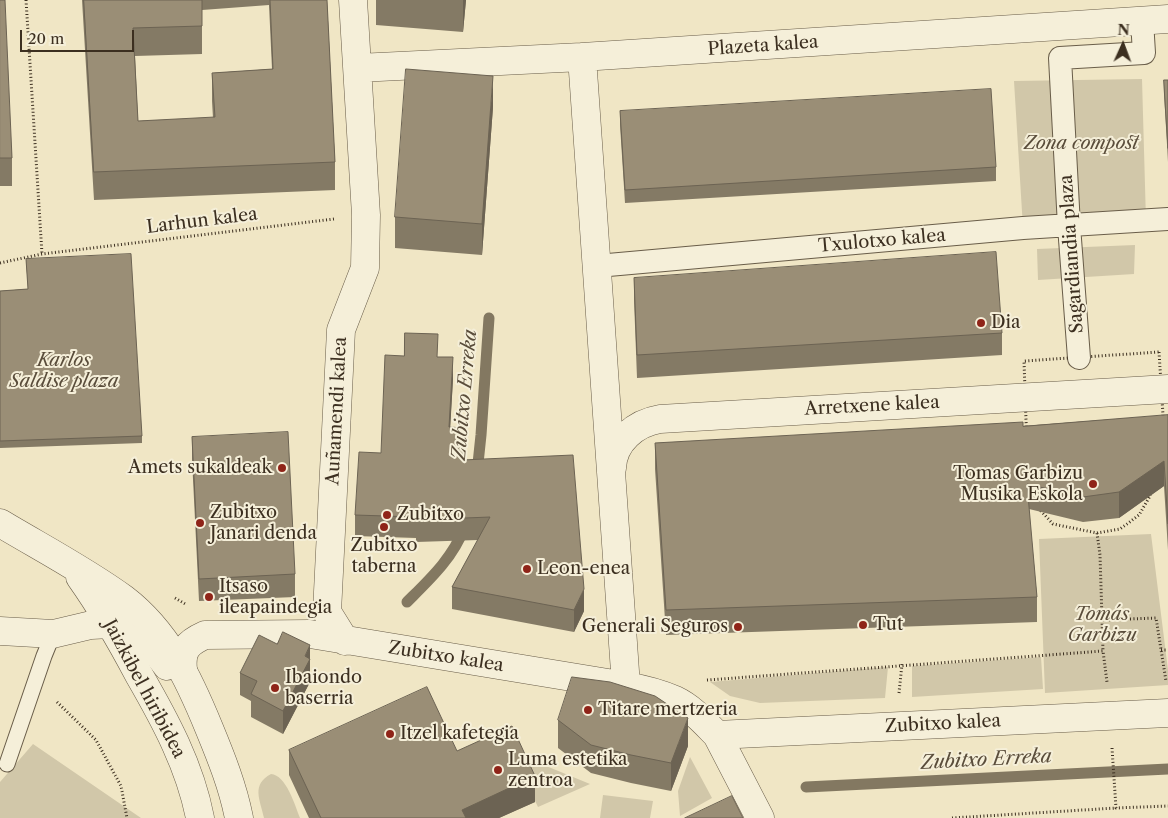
<!DOCTYPE html>
<html>
<head>
<meta charset="utf-8">
<style>
  body { margin:0 }
  #map { position:relative; width:1168px; height:818px; overflow:hidden; background:#f0e6c5; font-family:"Libre Caslon Text",serif }
  canvas { display:block }
  .north { position:absolute; left:1098px; top:20px; width:50px; height:50px; -webkit-text-stroke:4px #f5efd9; paint-order:stroke; rotate:2deg; font-size:14px; font-weight:700; line-height:20px; text-align:center; color:#3c2f20 }
  .north::after { content:''; display:block; margin:auto; width:18px; height:22px; background:#3c2f20; clip-path:polygon(50% 0,100% 100%,50% 72%,0 100%) }
  .scale { position:absolute; left:20px; top:30px; width:114px; height:22px; box-sizing:border-box; border:2px solid #3c2f20; border-top:0; padding-left:6px; font-size:15px; line-height:18px; white-space:nowrap; color:#3c2f20; -webkit-text-stroke:4px #f5efd9; paint-order:stroke }
</style>
</head>
<body>
<div id="map">
<canvas width="1168" height="818"></canvas>
<div class="north">N</div>
<div class="scale">20 m</div>
</div>
<script>
const context = document.querySelector('canvas').getContext('2d');
context.lineJoin = 'round';
function fillPath(path, color) {
  context.fillStyle = color;
  context.fill(path, 'evenodd');
}
function strokePath(path, color, width, dash) {
  context.strokeStyle = color;
  context.lineWidth = width;
  context.lineCap = dash ? 'butt' : 'round';
  context.setLineDash(dash || []);
  context.stroke(path);
}
function drawText(font, color, halo, rows, align = 'center') {
  context.font = font + ' "Libre Caslon Text",serif';
  context.lineWidth = 4;
  context.setLineDash([]);
  context.textBaseline = 'middle';
  context.strokeStyle = halo;
  context.fillStyle = color;
  for (const [text, x, y, turn = 0] of rows) {
    context.save();
    context.translate(x, y);
    context.rotate((+turn || 0) * Math.PI / 180);
    context.textAlign = isNaN(turn) ? turn : align;
    if (halo) context.strokeText(text, 0, 0);
    context.fillText(text, 0, 0);
    context.restore();
  }
}
fillPath(new Path2D(`
  M1142,79L1146,221L1023,228L1014,81Z
  M1135,245L1134,274L1038,280L1037,249Z
  M1151,534L1168,670V685L1045,693L1039,539Z
  M1041,657L1043,689L912,697V666Z
  M888,667L885,698L760,703L730,696L710,682Z
  M33,744L141,818H0V782Z
  M512,752L590,784L538,807Z
  M690,757L712,798L680,816L678,791Z
  M271,774C286,775 295,805 300,818H264C260,799 251,785 271,774Z
  M603,795L653,801L650,818H600Z`), '#d1c7a9');
strokePath(new Path2D(`
  M477,473L481,435L489,318
  M407,602C429,580 453,558 464,528
  M806,787L1168,769`), '#837861', 11);
const service = new Path2D(`
  M7,764L44,656L53,634`);
const pedestrian = new Path2D(`
  M597,266L1023,228L1168,219
  M1079,358L1069,226L1060,58L1144,53L1142,21`);
const minor = new Path2D(`
  M582,57L626,686
  M358,68L582,57L1168,19
  M612,468C613,441 636,423 660,419L1168,389
  M0,631L53,634L91,625L111,624L131,629L147,640L167,666
  M345,641L327,612L341,330L365,268L366,215L353,0
  M183,670C181,650 187,643 205,635L310,634L626,686C643,689 660,693 675,700C692,708 705,723 717,735L1168,713
  M717,735L760,818`);
const tertiary = new Path2D(`
  M0,523C40,547 86,571 124,599C167,632 189,679 209,728C221,757 233,787 239,818
  M80,577C102,608 121,641 139,675C165,720 190,766 200,818`);
strokePath(service, '#695d49', 17);
strokePath(pedestrian, '#695d49', 24);
strokePath(minor, '#695d49', 29);
strokePath(tertiary, '#695d49', 29);
strokePath(new Path2D(`
  M26,0L42,254
  M0,263L42,254L334,219
  M1159,352L1163,415L1158,443L1157,470L1150,496L1139,515L1127,524L1120,529L1097,533L1053,524L1041,511L1028,479L1024,361Z
  M1097,533L1100,555L1103,651
  M175,598L187,605
  M1102,620L1156,618L1166,681
  M1161,650H1168
  M707,680L1103,651L1107,682
  M899,693L902,664
  M57,702L96,740L121,786L127,818
  M1112,748L1116,808L1168,806
  M952,818L1116,808`), '#3c2f20', 3, [1, 2.5]);
strokePath(service, '#f5efd9', 15);
strokePath(pedestrian, '#f5efd9', 22);
strokePath(minor, '#f5efd9', 28);
strokePath(tertiary, '#f5efd9', 28);
fillPath(new Path2D(`
  M0,0L12,158V186H0Z
  M82,0H327L335,162V190L94,200ZM269,5L272,69L212,73V101L213,118L138,121L135,56L202,54V10Z
  M376,0H466L463,32L376,25Z
  M1164,80H1168V162L1164,93Z
  M493,107L482,255L395,248V217Z
  M620,111L996,167V181L625,203L620,125Z
  M26,259L142,436V443L0,448V291L28,289Z
  M634,278L1002,333V355L637,378L634,300Z
  M438,357L453,379L450,427L464,449L463,460L584,611L574,632L452,609V587L478,540L416,542V538L355,536V515Z
  M1168,415V550L1164,486L1119,518L1083,522L1029,509L1037,597V622L666,635L655,469V443L1023,426Z
  M192,437L295,574V597L199,601L192,459Z
  M310,668V682L283,734L251,717V701L240,695V673Z
  M558,720L688,746L671,791L631,783L591,773L558,748Z
  M289,750L457,751L535,802L499,818H309L289,775Z`), '#847a65');
fillPath(new Path2D(`
  M463,0H466L463,32Z
  M493,76V107L482,255V224Z
  M453,357V379L449,449V427Z
  M464,428V449L462,482V460Z
  M1164,461V486L1119,518V492Z
  M584,589V611L574,632V610Z
  M310,645V682L283,734V711L305,656Z
  M688,718V746L671,791V763Z
  M535,776V802L499,818H462V810Z`), '#6c6353');
const building = new Path2D(`
  M0,0H5L12,158H0Z
  M84,0H202V26L133,28L138,121L215,117L212,73L273,69L270,0H327L335,162L94,172Z
  M406,69L493,76L482,224L395,217Z
  M1164,80H1168V148Z
  M991,89L996,167L625,190L620,111Z
  M996,252L1002,333L637,355L634,278Z
  M131,254L142,436L0,441V291L28,289L26,259Z
  M405,333L438,334L437,357H453L449,427L464,428L462,460L573,455L584,589L574,610L452,587L490,517L416,520V517L355,515L359,452L381,453L385,355L404,356Z
  M1168,415V524L1164,461L1119,492L1083,497L1027,484L1037,597L666,610L655,443L1023,422V426Z
  M288,432L295,574L199,579L192,437Z
  M283,632L310,645L305,656L310,659L283,711L251,694L257,681L240,673L259,635L277,644Z
  M572,677L610,682L655,696L688,718L671,763L631,755L591,745L558,720Z
  M427,687L457,751L512,726L535,776L462,810L466,818H321L289,750Z
  M732,796L743,818H685Z`);
fillPath(building, '#9a8e76');
strokePath(building, '#6c6353', 1);
for (const [x, y, r, color] of [
  [981,323,5,"#8f2418"],
  [282,468,5,"#8f2418"],
  [1093,484,5,"#8f2418"],
  [387,515,5,"#8f2418"],
  [200,523,5,"#8f2418"],
  [384,527,5,"#8f2418"],
  [527,569,5,"#8f2418"],
  [209,597,5,"#8f2418"],
  [863,625,5,"#8f2418"],
  [738,627,5,"#8f2418"],
  [275,688,5,"#8f2418"],
  [588,710,5,"#8f2418"],
  [390,734,5,"#8f2418"],
  [498,770,5,"#8f2418"]
]) {
  const dot = new Path2D();
  dot.arc(x, y, r, 0, 2 * Math.PI);
  context.fillStyle = color;
  context.fill(dot);
  strokePath(dot, '#f5efd9', 2);
}
drawText('18px', '#3c2f20', '#f5efd9', [
  ["Plazeta kalea",763,46,-4],
  ["Larhun kalea",202,221,-7],
  ["Txulotxo kalea",882,241,-5],
  ["Sagardiandia plaza",1072,254,-94],
  ["Arretxene kalea",872,406,-3],
  ["Auñamendi kalea",337,411,-87],
  ["Zubitxo kalea",446,657,9],
  ["Jaizkibel hiribidea",144,689,62],
  ["Zubitxo kalea",943,724,-3]
]);
drawText('italic 18px', '#5a4d3b', '#f5efd9', [
  ["Zona compost",1081,144],
  ["Karlos",64,361],
  ["Saldise plaza",64,382],
  ["Tomás",1102,615],
  ["Garbizu",1102,636]
]);
drawText('18px', '#3c2f20', '#f5efd9', [
  ["Dia",991,323],
  ["Amets sukaldeak",272,468,"right"],
  ["Tomas Garbizu",1083,474,"right"],
  ["Musika Eskola",1083,495,"right"],
  ["Zubitxo",210,513],
  ["Janari denda",210,534],
  ["Zubitxo",397,515],
  ["Zubitxo",384,546,"center"],
  ["taberna",384,567,"center"],
  ["Leon-enea",537,569],
  ["Itsaso",219,587],
  ["ileapaindegia",219,608],
  ["Tut",873,625],
  ["Generali Seguros",728,627,"right"],
  ["Ibaiondo",285,678],
  ["baserria",285,699],
  ["Titare mertzeria",598,710],
  ["Itzel kafetegia",400,734],
  ["Luma estetika",508,760],
  ["zentroa",508,781]
], 'left');
drawText('italic 19px', '#5a4d3b', '#f5efd9', [
  ["Zubitxo Erreka",465,395,-85],
  ["Zubitxo Erreka",986,760,-3]
]);
</script>
</body>
</html>
